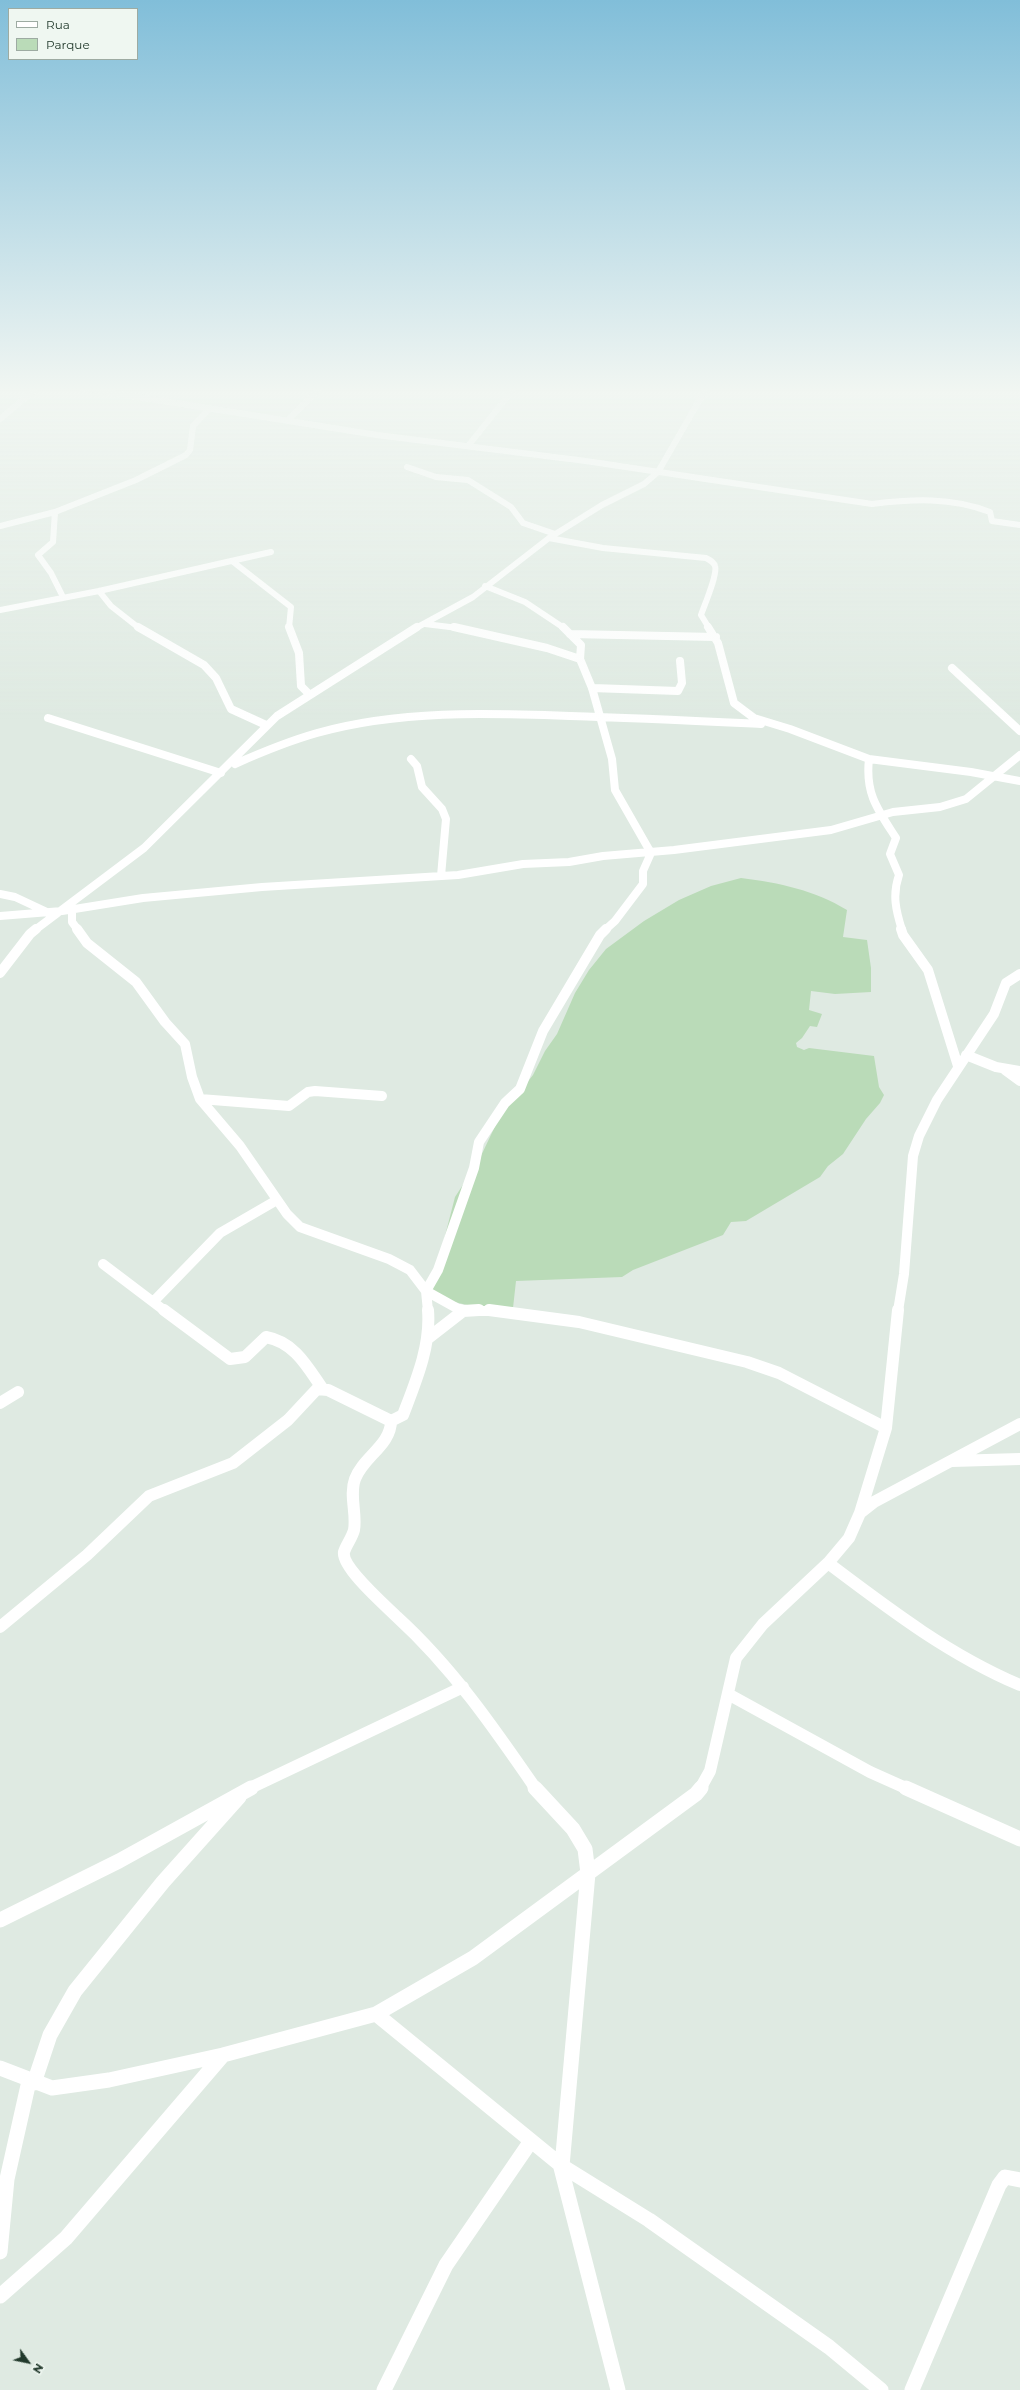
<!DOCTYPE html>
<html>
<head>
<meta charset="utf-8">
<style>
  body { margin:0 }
  #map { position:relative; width:1020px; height:2390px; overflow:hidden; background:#dfeae2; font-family:Montserrat,sans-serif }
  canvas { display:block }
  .legend { position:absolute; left:8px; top:8px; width:130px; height:52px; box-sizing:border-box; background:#eff7f1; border:1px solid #9daba2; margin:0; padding:5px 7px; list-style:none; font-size:12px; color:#21392b }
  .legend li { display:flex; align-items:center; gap:8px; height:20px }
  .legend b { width:20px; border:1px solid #9daba2 }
  .north { position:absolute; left:8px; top:2342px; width:40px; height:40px; -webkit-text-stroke:3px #eff7f1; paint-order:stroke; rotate:123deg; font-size:11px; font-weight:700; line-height:16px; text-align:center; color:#21392b }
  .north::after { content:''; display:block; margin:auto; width:14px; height:18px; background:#21392b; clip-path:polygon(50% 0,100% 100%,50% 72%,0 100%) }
</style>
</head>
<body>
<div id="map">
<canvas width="1020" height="2390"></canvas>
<ul class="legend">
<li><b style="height:5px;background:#fff"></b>Rua</li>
<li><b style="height:11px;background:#badbb8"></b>Parque</li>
</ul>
<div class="north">N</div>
</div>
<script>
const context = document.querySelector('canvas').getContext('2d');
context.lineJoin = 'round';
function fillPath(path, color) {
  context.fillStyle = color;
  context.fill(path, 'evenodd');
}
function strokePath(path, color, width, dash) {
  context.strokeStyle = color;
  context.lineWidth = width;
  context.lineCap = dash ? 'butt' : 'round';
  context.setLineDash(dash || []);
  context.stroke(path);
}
fillPath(new Path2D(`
  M741,878C780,883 814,890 847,910L843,937L867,940L871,968V992L835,994L811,991L809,1010L822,1014L817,1027L810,1026L802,1038L796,1043L797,1047L804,1050L809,1048L874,1056L879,1087L884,1095L880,1103L866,1119L843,1154L828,1166L820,1177L746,1221L731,1222L723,1235L633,1270L622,1277L516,1281L513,1308C485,1307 454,1308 431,1290L455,1197L479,1160L499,1118L533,1075L545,1051L557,1034L575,993L589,970L606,949L644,921L679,900L711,886Z`), '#badbb8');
strokePath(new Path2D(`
  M75,387L377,435L586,461L872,504C913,499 951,497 990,512L992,521L1020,525
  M0,419L38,387
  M288,420L321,387
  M468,446L515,387
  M407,467L436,477L468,480L511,507L523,523L555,534
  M55,512L53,542L38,555L51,573L63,597
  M0,526L55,512L136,480L186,455L190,450L193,426L210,408
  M549,538L603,548L706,558C710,560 714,562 715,566C718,574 704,606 701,615L709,628
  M232,561L291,607L289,628
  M485,586L525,602L564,628
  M99,591L111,606L139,628
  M0,610L99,591L271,552
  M425,624L458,628
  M416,628L473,597L549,538L602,505L644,484L658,472L707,387`), '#fff', 6);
strokePath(new Path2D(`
  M138,627L204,665L216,678L231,709L266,725
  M289,627L299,653L301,686L310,695
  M454,627L547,648L580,659
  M563,627L581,645L580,659L592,688L612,759L615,790L651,853L643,871V884L615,921L605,930
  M708,627L718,643L734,703L754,718L790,729L869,759L971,772L1020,781
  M570,634L716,637
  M952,668L1020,731
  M592,688L678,691L682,683L680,661
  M48,718L221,773
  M411,759L417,766L422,787L442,809L446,819L441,876
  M869,759C865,794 878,810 896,838L890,854L899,875C892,895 896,911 902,930
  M235,764C262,752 289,741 317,733C399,710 486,713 570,716C634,718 697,721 761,724
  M0,894L15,897L47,912
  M72,908V922L78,930
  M0,916L62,911L143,898L262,887L458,875L523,864L569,862L603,856L674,850L831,830L893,812L940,807L966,799L1020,755
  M35,930L144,848L277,716L417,627`), '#fff', 8);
strokePath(new Path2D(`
  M77,929L87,943L136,982L165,1022L185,1044L192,1077L200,1099L240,1146L287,1214L300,1227L389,1259L410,1270L426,1291L428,1311
  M901,929L903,935L928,970L958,1066
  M0,973L30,934L36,929
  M966,1055L996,1067L1020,1071
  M1005,1070L1020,1081
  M200,1099L289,1106L308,1092L315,1091L382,1096
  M103,1264L165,1311
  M153,1302L220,1233L277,1200
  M462,1311L426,1291L438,1270L474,1168L479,1142L505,1103L520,1089L543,1031L600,935L606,929
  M468,1311H496
  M898,1311L904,1274L913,1156L919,1136L937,1100L994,1014L1006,983L1020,974`), '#fff', 10);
strokePath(new Path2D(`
  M164,1310L230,1359L245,1357L266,1337C294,1342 307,1366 322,1388
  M460,1310L463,1311
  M489,1310L579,1322L747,1362L779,1373L886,1428
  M427,1339L463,1311L479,1310
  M0,1403L18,1392
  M391,1421L403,1415C416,1381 431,1346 428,1310
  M391,1421C391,1445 363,1457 355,1479C349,1495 357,1514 354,1530C352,1538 346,1545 344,1552C341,1567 386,1606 397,1617C452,1667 494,1728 536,1789
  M952,1461L1020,1459
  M860,1513L886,1428L898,1310
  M828,1563C889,1609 949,1655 1020,1685
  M0,1627L87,1555L149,1496L233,1463L288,1420L317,1389L328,1390L391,1421
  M728,1694L870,1772L908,1789
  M248,1789L463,1687
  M700,1789L710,1771L736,1658L763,1624L828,1563L849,1538L860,1513L874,1502L1020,1424`), '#fff', 12);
strokePath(new Path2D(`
  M535,1788L573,1829L585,1849L588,1873L562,2166
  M906,1788L1020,1839
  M0,1920L119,1861L251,1788
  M376,2014L562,2166L649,2220L829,2347L881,2390
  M0,2068L52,2088L109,2080L223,2055L376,2014L473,1958L696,1794L701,1788
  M34,2083L50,2035L75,1991L163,1882L239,1797
  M560,2164L618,2390
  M0,2252L7,2179L29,2081
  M0,2296L66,2238L223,2055
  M384,2390L446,2265L531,2141
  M912,2390L999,2185L1005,2177L1020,2180`), '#fff', 15);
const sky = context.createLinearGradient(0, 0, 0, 722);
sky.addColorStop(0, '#81bed9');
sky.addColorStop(0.54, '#f1f6f2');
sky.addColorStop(1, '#f1f6f200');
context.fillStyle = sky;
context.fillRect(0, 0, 1020, 722);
</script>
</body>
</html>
